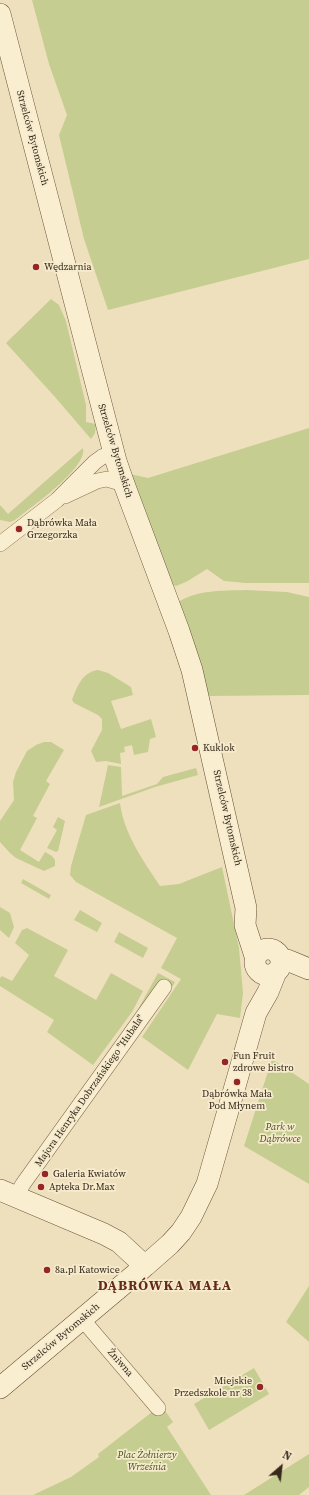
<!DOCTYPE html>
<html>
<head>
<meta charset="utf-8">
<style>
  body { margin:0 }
  #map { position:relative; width:309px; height:1495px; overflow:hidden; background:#efe0bd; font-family:"Source Serif 4",serif }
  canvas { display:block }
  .north { position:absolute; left:261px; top:1447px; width:40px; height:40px; -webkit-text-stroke:3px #f6ebcd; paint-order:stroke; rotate:28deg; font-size:11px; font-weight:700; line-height:16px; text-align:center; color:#36281b }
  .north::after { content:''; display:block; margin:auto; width:14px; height:18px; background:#36281b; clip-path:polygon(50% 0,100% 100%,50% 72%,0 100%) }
</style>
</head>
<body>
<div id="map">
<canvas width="309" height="1495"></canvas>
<div class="north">N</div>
</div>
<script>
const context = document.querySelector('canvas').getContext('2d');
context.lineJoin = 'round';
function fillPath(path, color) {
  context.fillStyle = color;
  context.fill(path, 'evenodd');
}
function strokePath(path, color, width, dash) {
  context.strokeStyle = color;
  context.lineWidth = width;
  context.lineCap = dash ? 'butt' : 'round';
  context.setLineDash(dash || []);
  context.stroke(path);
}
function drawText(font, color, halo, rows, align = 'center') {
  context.font = font + ' "Source Serif 4",serif';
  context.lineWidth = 3.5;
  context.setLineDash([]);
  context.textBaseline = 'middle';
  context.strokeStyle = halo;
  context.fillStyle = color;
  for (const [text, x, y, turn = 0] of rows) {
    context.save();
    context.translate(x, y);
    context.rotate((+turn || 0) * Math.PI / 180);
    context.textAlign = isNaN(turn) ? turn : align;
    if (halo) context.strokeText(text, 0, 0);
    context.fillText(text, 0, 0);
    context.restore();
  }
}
fillPath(new Path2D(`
  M32,0H309V259L108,310L84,239L59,135L67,115L49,64Z
  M51,299L59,305L66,321L86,405V422L96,424L95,433L91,439L55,397L6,343Z
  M309,428V583H246L224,581L207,569L186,582L176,586L171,584L130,474L148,478Z
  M83,448C88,468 30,508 15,520L10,522L0,520V505L8,514Z
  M246,590L287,592L309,597V695L209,696L177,603C197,589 223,591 246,590Z
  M98,670L108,673L131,687L133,695L111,701L121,729L151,719L156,737L150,739L148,752L134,755L132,745L124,747L125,752L120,753L121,764L106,761L96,762L91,751L102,730V719L98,715L74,703L72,700C77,687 82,672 98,670Z
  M44,742H51L64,750L46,781L50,784L33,816L37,818L20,850L39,862L45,852L52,856L55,860V866L44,871L16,858L10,853L0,842V821L14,800L13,782L16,772L27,751L36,745Z
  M108,765L121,767L122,796L157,784L163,777L196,768L198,775L155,787L99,807Z
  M120,803C124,834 143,860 160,886L179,884L222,867L239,948L243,993L240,1018L217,1014L188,1070L142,1037L181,979L161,968L177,938L76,882L70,875L71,866L86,815Z
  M58,817L65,821L58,851L56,852L47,848L57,830L53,827Z
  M23,879L51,895L49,899L21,883Z
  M0,907L10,913L14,927L9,938L0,930Z
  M80,910L102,923L97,932L74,920Z
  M27,928L68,950L54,976L96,1000L111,973L143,991L132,1012L93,1065L47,1032L54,1020L0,986V978L2,976L12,981L29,955L15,943L22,930Z
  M119,932L148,948L143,958L114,942Z
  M158,973L175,982L171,989L137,1014L136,1013Z
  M272,1059L309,1084V1184L244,1146Z
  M309,1286V1342L286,1322Z
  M254,1368L269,1394L209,1430L194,1404Z
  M161,1405L173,1422L167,1427L211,1495H33L71,1477L99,1457L98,1454Z
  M309,1454V1487L299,1495H244Z`), '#c5cd91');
const street = new Path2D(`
  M65,496L97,481L107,479L124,484
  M0,544L57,500L95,462L102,457L114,452
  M16,1196L23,1184L164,987
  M82,1319L158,1408`);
const secondary = new Path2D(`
  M0,14L116,461L124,484L179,631L192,670L246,908L245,925L255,956
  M255 962a13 13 0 1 1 26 0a13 13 0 1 1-26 0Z
  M281,959L287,960L309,969
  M0,1190L104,1234L119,1242L145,1266
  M0,1388L145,1266L170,1244L181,1232L191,1217L207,1184L256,1013L268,992L276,972`);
strokePath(street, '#877056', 16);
strokePath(secondary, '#685139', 22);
strokePath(street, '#f9eed0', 15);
strokePath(secondary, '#f9eed0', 21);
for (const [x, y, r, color] of [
  [36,267,4,"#972525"],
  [19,529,4,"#972525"],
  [195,748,4,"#972525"],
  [225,1062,4,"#972525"],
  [237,1082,4,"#972525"],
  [45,1174,4,"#972525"],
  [41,1187,4,"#972525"],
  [47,1270,4,"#972525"],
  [260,1387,4,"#972525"]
]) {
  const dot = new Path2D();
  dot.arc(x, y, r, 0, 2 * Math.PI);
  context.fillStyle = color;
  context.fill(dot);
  strokePath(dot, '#f6ebcd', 1.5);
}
drawText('10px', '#36281b', '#f6ebcd', [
  ["Strzelców Bytomskich",32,138,75],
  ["Strzelców Bytomskich",115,451,73],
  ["Strzelców Bytomskich",227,818,77],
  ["Majora Henryka Dobrzańskiego \"Hubala\"",90,1091,-55],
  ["Strzelców Bytomskich",61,1337,-40],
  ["Żniwna",120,1363,49]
]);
drawText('10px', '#36281b', '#f6ebcd', [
  ["Wędzarnia",44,267],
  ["Dąbrówka Mała",27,523],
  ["Grzegorzka",27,535],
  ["Kuklok",203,748],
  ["Fun Fruit",233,1056],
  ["zdrowe bistro",233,1068],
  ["Dąbrówka Mała",237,1094,"center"],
  ["Pod Młynem",237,1106,"center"],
  ["Galeria Kwiatów",53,1174],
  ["Apteka Dr.Max",49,1187],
  ["8a.pl Katowice",55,1270],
  ["Miejskie",252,1381,"right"],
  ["Przedszkole nr 38",252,1393,"right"]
], 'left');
drawText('italic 10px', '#465321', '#f6ebcd', [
  ["Park w",280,1127],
  ["Dąbrówce",280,1139],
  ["Plac Żołnierzy",147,1455],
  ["Września",147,1467]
]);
context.letterSpacing = '1px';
drawText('bold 14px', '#632a19', '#f6ebcd', [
  ["DĄBRÓWKA MAŁA",165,1286]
]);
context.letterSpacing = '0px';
</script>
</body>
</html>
